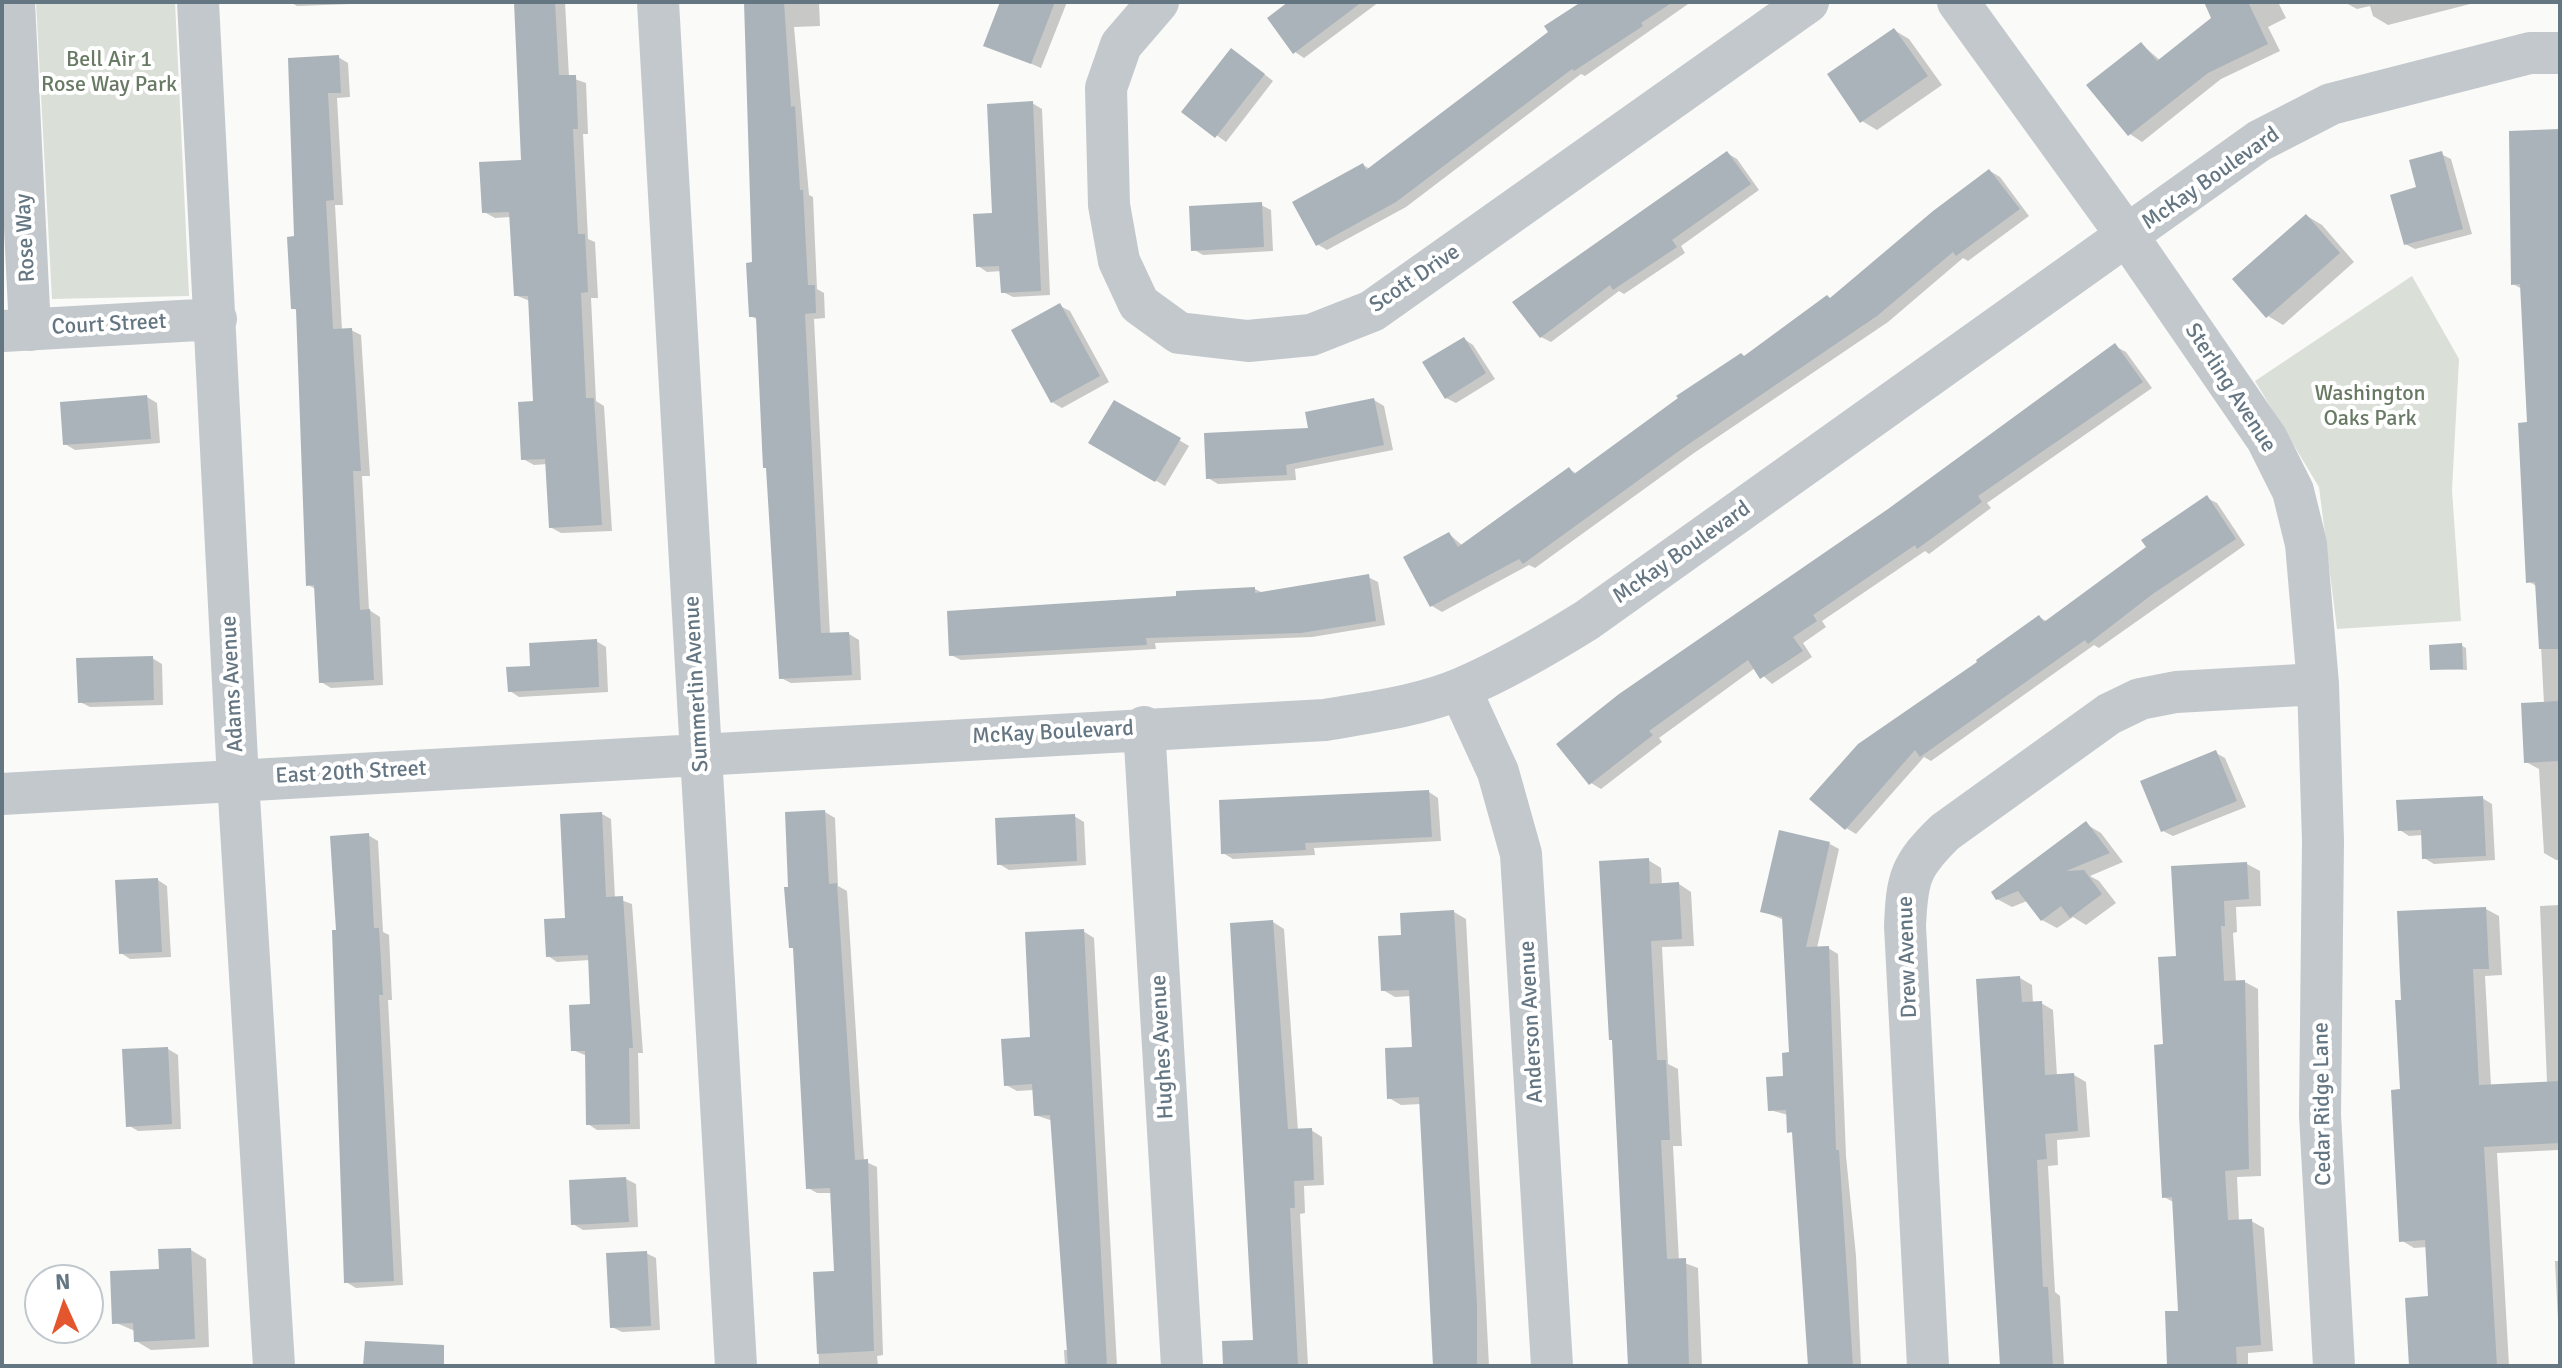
<!DOCTYPE html>
<html>
<head>
<meta charset="utf-8">
<style>
  body { margin:0 }
  #map { position:relative; width:2562px; height:1368px; overflow:hidden; background:#fafaf8; font-family:Signika,sans-serif }
  canvas { display:block }
  .frame { position:absolute; inset:0; border:4px solid #657683; pointer-events:none }
  .north { position:absolute; left:24px; top:1264px; width:80px; height:80px; box-sizing:border-box; background:#fff; border:2px solid #c1c8cd; border-radius:50%; rotate:357deg; font-size:22px; font-weight:700; line-height:32px; text-align:center; color:#657683 }
  .north::after { content:''; display:block; margin:auto; width:28px; height:36px; background:#e4572e; clip-path:polygon(50% 0,100% 100%,50% 72%,0 100%) }
</style>
</head>
<body>
<div id="map">
<canvas width="2562" height="1368"></canvas>
<div class="frame"></div>
<div class="north">N</div>
</div>
<script>
const context = document.querySelector('canvas').getContext('2d');
context.lineJoin = 'round';
function fillPath(path, color) {
  context.fillStyle = color;
  context.fill(path, 'evenodd');
}
function strokePath(path, color, width, dash) {
  context.strokeStyle = color;
  context.lineWidth = width;
  context.lineCap = dash ? 'butt' : 'round';
  context.setLineDash(dash || []);
  context.stroke(path);
}
function drawText(font, color, halo, rows, align = 'center') {
  context.font = font + ' Signika,sans-serif';
  context.lineWidth = 8;
  context.setLineDash([]);
  context.textBaseline = 'middle';
  context.strokeStyle = halo;
  context.fillStyle = color;
  for (const [text, x, y, turn = 0] of rows) {
    context.save();
    context.translate(x, y);
    context.rotate((+turn || 0) * Math.PI / 180);
    context.textAlign = isNaN(turn) ? turn : align;
    if (halo) context.strokeText(text, 0, 0);
    context.fillText(text, 0, 0);
    context.restore();
  }
}
fillPath(new Path2D(`
  M36,2H175L189,296L52,299Z
  M2412,276L2459,359L2452,490L2461,621L2337,629L2319,487L2255,381Z`), '#dadfd7');
fillPath(new Path2D(`
  M290,2H351L352,4L297,6Z
  M516,2H565L569,77L586,83L588,134H583L588,239L595,242L598,298H591L596,401L604,406L612,531L561,533L550,527L547,464L534,465L523,459L535,403L530,301L515,295L511,217L495,218L484,212L523,162Z
  M747,2H819L820,26L794,27L809,195L813,197L817,289L824,293L825,318L814,319L830,635L849,634L859,640L861,680L791,683L781,678L758,320L751,316L754,264Z
  M1002,2H1067L1041,68L993,47Z
  M1292,2H1379L1304,58L1295,52Z
  M1585,2H1691L1585,76L1581,74L1406,207L1327,250L1317,244L1363,165L1370,169L1550,33Z
  M2206,2H2278L2286,18L2268,27L2280,51L2221,79L2142,142L2130,134L2141,44L2161,61L2214,18Z
  M2344,2H2478L2388,25L2373,16L2370,6L2357,9Z
  M1894,30L1909,39L1942,85L1877,130L1862,121Z
  M1241,56L1273,81L1226,142L1183,111Z
  M338,57L348,63L350,97L337,98L343,205H335L342,330H351L361,335L370,476H362L369,610L380,617L383,685L331,688L321,682L316,589L308,585L298,311L293,308L297,238L290,60Z
  M1032,103L1042,109L1050,295L1013,297L1003,292L1002,271L987,272L978,266Z
  M2560,131V860H2556L2544,853L2539,769L2526,762L2544,704L2538,587L2528,581L2529,424L2522,289L2513,284Z
  M1727,153L1737,159L1759,190L1681,246L1685,253L1624,294L1619,291L1551,342L1541,337Z
  M2441,154L2451,159L2472,234L2415,249L2405,244L2419,189Z
  M1990,171L2000,177L2029,216L1968,261L1963,258L1888,322L1694,453L1535,568L1529,565L1442,612L1432,606L1449,534L1463,546L1569,469L1577,474L1832,299Z
  M1261,205L1271,210L1273,251L1203,255L1193,249Z
  M2307,216L2322,225L2354,262L2283,325L2268,316Z
  M1060,306L1070,311L1109,382L1062,408L1052,402Z
  M1464,339L1473,345L1495,379L1456,403L1446,398Z
  M2115,346L2126,352L2152,388L1987,503L1991,508L1929,554L1925,551L1822,621L1826,627L1803,643L1812,657L1772,684L1755,668L1659,738L1662,742L1601,789L1591,783L1889,510Z
  M147,397L157,403L160,443L75,450L65,444Z
  M1374,400L1384,406L1393,450L1295,469L1296,480L1218,484L1208,478Z
  M1115,402L1189,446L1165,486L1091,442Z
  M2207,498L2217,503L2245,545L2099,648L2094,645L1931,761L1924,757L1856,834L1846,828L1980,663L2039,617L2048,622L2148,547Z
  M1368,577L1378,582L1385,625L1312,637L1155,643L1156,649L961,660L951,655L1178,598L1255,589L1263,593Z
  M596,641L606,647L608,692L519,697L510,691L533,667Z
  M2461,645L2466,648L2467,670L2432,669Z
  M152,658L162,664L163,705L90,707L80,702Z
  M2216,753L2225,758L2246,807L2173,836L2163,831Z
  M1429,792L1438,798L1441,841L1314,848L1315,855L1233,859L1223,853Z
  M2482,798L2492,804L2495,860L2434,864L2424,858L2423,835L2409,836L2400,830Z
  M825,812L835,818L838,886L847,891L864,1161L877,1167L883,1355L877,1356L878,1366H819L815,1274L836,1273L832,1193H817L808,1188L795,949L791,947V889Z
  M602,814L611,819L615,898L632,904L643,1053H638L640,1129L597,1130L588,1124L587,1056L573,1050L592,1006L590,960L557,962L548,956L567,920Z
  M1074,816L1084,822L1086,865L1009,870L999,864Z
  M2086,824L2101,833L2123,862L2090,876L2099,881L2116,903L2086,925L2073,917L2057,928L2042,920L2027,901L2012,907L1997,899Z
  M368,835L378,841L383,932L389,935L392,1000H388L403,1285L356,1288L346,1282Z
  M1830,844L1839,849L1817,948H1828L1838,954L1846,1156L1856,1256L1861,1366H1810L1794,1134L1789,1131L1788,1115L1770,1110L1791,1054L1784,920L1762,911Z
  M1648,860L1661,868L1662,885L1679,884L1691,892L1694,946L1662,947L1668,1064L1678,1069L1682,1146H1673L1679,1261L1698,1268L1702,1366H1629Z
  M2247,864L2260,871L2261,906L2236,907L2237,932L2233,933L2236,982H2245L2258,989L2261,1176L2237,1177L2239,1221H2251L2264,1228L2273,1351L2248,1353V1366H2170L2180,1312L2175,1203L2164,1197L2165,1046L2178,958Z
  M158,880L167,886L171,957L130,959L121,953Z
  M2560,905V1188L2558,1150L2497,1153L2509,1366H2410L2430,1298L2427,1247L2414,1248L2401,1240L2403,1002L2486,909L2499,916L2502,975L2485,976L2491,1086L2547,1083L2540,906Z
  M1454,912L1466,919L1489,1366H1436L1421,1104L1401,1105L1389,1098L1414,1049L1411,996L1395,997L1383,990L1403,937Z
  M1273,922L1284,929L1298,1131L1311,1130L1322,1137L1324,1185L1304,1186L1305,1213L1300,1214L1308,1366H1225L1256,1341Z
  M1083,931L1094,938L1117,1366H1065L1064,1350H1069L1053,1121L1035,1115L1034,1090L1017,1091L1006,1085L1032,1039Z
  M2020,978L2032,985L2033,1003H2041L2053,1010L2057,1076L2074,1075L2086,1082L2090,1137L2057,1140L2058,1165L2048,1166L2055,1292L2060,1296L2064,1366H2001Z
  M168,1049L178,1055L181,1129L138,1131L128,1125Z
  M626,1179L636,1184L638,1227L583,1230L573,1224Z
  M191,1250L206,1259L209,1347L151,1350L136,1341L135,1331L114,1322L161,1271Z
  M646,1253L656,1258L660,1330L622,1332L612,1327Z
  M2555,1261H2560V1321L2558,1320Z`), '#0003');
fillPath(new Path2D(`
  M514,2H555L559,75H576L578,129H573L578,234H585L588,292L581,293L586,398H594L602,525L549,528L545,459L521,460L518,402L533,401L528,296H514L509,212L482,213L479,162L521,160Z
  M744,2H784L791,107L795,106L800,190H803L808,285H815L816,313L805,314L821,633L849,632L852,675L779,679L766,468H763L756,317H749L746,263L752,262Z
  M1000,2H1055L1031,64L983,46Z
  M1288,2H1362L1293,54L1267,18Z
  M1581,2H1673L1641,23L1643,26L1574,71L1572,69L1396,202L1316,246L1292,202L1363,163L1366,170L1548,32L1544,26Z
  M2204,2H2248L2268,44L2208,73L2128,136L2086,85L2141,42L2157,61L2211,18Z
  M1894,28L1928,76L1860,123L1827,74Z
  M1231,48L1265,74L1215,138L1181,112Z
  M339,55L341,93H328L334,200L326,201L333,329L352,328L361,471H353L360,610L370,609L374,680L319,683L314,585L306,586L296,309H291L287,237L294,236L288,58Z
  M1033,101L1041,291L1001,293L999,266L976,267L973,214L992,213L987,104Z
  M2560,129V649H2539L2535,582L2526,583L2518,423L2527,422L2520,284L2511,285L2509,131Z
  M1727,151L1751,184L1672,240L1677,247L1613,290L1610,285L1540,338L1512,302Z
  M2442,151L2463,229L2404,245L2390,195L2416,187L2409,160Z
  M1989,169L2020,209L1956,256L1953,252L1877,316L1683,448L1523,564L1519,559L1430,607L1403,557L1449,532L1458,547L1569,467L1574,474L1678,398L1676,396L1741,353L1744,356L1827,295L1830,298L1933,211Z
  M1262,202L1264,247L1191,251L1189,206Z
  M2306,214L2340,253L2266,318L2232,279Z
  M1060,303L1100,376L1051,403L1011,330Z
  M1464,337L1486,373L1445,399L1422,362Z
  M2115,343L2143,382L1978,496L1982,502L1917,549L1915,545L1813,615L1817,621L1793,637L1803,651L1760,679L1748,660L1649,731L1653,735L1589,785L1556,744L1619,694L1888,509Z
  M147,395L151,439L63,445L60,402Z
  M1374,398L1384,445L1286,465L1287,475L1206,479L1204,433L1308,428L1305,412Z
  M1114,400L1181,438L1155,482L1088,443Z
  M2207,495L2236,539L2154,593L2088,644L2085,640L1920,757L1915,750L1845,830L1809,799L1858,744L1977,662L1976,660L2039,615L2044,622L2146,547L2141,540Z
  M1369,574L1376,621L1301,633L1146,638L1147,645L949,656L947,611L1176,596V591L1255,587V593Z
  M597,639L599,687L508,692L506,667L530,666L529,643Z
  M2462,643L2463,669L2430,670L2429,645Z
  M153,656L154,700L78,703L76,658Z
  M2560,701V761L2524,763L2521,703Z
  M2216,750L2237,801L2161,832L2140,781Z
  M1429,790L1432,837L1305,843L1306,850L1221,854L1219,800Z
  M2483,796L2486,856L2422,859L2421,830L2398,831L2396,800Z
  M825,810L829,884L837,883L855,1160L868,1159L874,1351L817,1354L813,1272L834,1271L830,1188L806,1189L793,948H789L784,887H788L785,812Z
  M602,812L606,897L623,896L633,1048H629L630,1124L586,1125L585,1051H571L569,1005L590,1004L588,955L546,957L544,919L565,918L560,814Z
  M1075,814L1077,861L997,865L995,818Z
  M2086,821L2110,853L2066,871L2084,870L2102,894L2070,918L2061,906L2041,921L2018,891L1996,900L1991,892Z
  M1779,830L1830,842L1806,947L1829,946L1836,1150H1839L1853,1366H1808L1792,1132L1787,1133L1786,1110L1768,1111L1766,1077L1783,1076L1782,1053L1789,1052L1782,917L1760,912Z
  M369,833L374,928H379L383,995H379L394,1281L344,1283L332,930H336L330,836Z
  M1649,858L1650,884L1679,882L1682,939L1651,941L1657,1060H1666L1670,1140H1661L1667,1259L1686,1258L1689,1366H1628L1612,1040H1609L1599,861Z
  M2247,862L2249,899L2224,901L2225,926H2221L2224,981L2245,980L2249,1169L2225,1171L2228,1220L2252,1219L2261,1345L2236,1347L2237,1366H2167L2165,1311H2178L2172,1197L2162,1198L2154,1045L2163,1044L2158,957L2176,956L2171,866Z
  M158,878L162,952L119,954L115,880Z
  M2486,907L2489,969H2473L2479,1085L2560,1081V1143L2484,1147L2497,1366H2409L2405,1298L2428,1296L2425,1240L2399,1242L2391,1090L2400,1089L2395,1000H2401L2397,911Z
  M1454,910L1477,1305V1366H1433L1419,1097L1387,1099L1385,1048L1412,1047L1409,990L1381,991L1378,936L1401,935L1400,913Z
  M1273,920L1288,1129L1312,1128L1314,1180L1294,1181L1295,1208H1290L1298,1366H1223L1222,1341L1253,1340L1230,923Z
  M1084,929L1101,1254L1107,1366H1068L1050,1115L1034,1116L1032,1084L1004,1086L1001,1039L1030,1037L1025,932Z
  M2020,976L2022,1002L2042,1001L2045,1075L2074,1073L2078,1131L2045,1134L2047,1159L2037,1160L2043,1287H2048L2053,1366H2000L1976,979Z
  M168,1047L172,1124L126,1127L122,1049Z
  M626,1177L629,1222L571,1225L569,1180Z
  M191,1248L195,1339L134,1342L133,1323L112,1324L110,1271L159,1269L158,1249Z
  M647,1251L651,1326L610,1328L606,1253Z
  M365,1341L444,1345V1366H363Z`), '#aab3b9');
strokePath(new Path2D(`
  M14,2L30,330
  M198,2L238,780L274,1366
  M658,2L736,1366
  M1158,2L1121,45L1106,88L1109,205L1119,261L1139,304L1179,333L1248,341L1311,335L1372,311L1808,2
  M1958,2L2128,237L2267,439L2293,491L2306,544L2318,684L2323,841L2320,1115L2334,1366
  M3,331L216,319
  M1460,689L1498,772L1521,854L1552,1366
  M1144,727L1182,1366
  M2,794L1325,720C1371,712 1420,706 1462,688C1506,669 1547,645 1587,620L2259,141L2331,104L2530,53H2560
  M1928,1366L1905,926C1907,878 1910,866 1945,832L2109,714L2140,699L2176,692L2318,684`), '#c3c8cc', 42);
drawText('22px', '#687a64', '#fff', [
  ["Bell Air 1",109,60],
  ["Rose Way Park",109,85],
  ["Washington",2370,394],
  ["Oaks Park",2370,419]
]);
drawText('22px', '#657683', '#fff', [
  ["McKay Boulevard",2211,179,-35],
  ["Rose Way",26,238,-93],
  ["Scott Drive",1415,279,-34],
  ["Court Street",109,325,-3],
  ["Sterling Avenue",2230,388,57],
  ["McKay Boulevard",1682,553,-35],
  ["Adams Avenue",233,684,-93],
  ["Summerlin Avenue",697,684,-93],
  ["McKay Boulevard",1053,733,-3],
  ["East 20th Street",351,773,-3],
  ["Drew Avenue",1908,957,-92],
  ["Anderson Avenue",1532,1022,-93],
  ["Hughes Avenue",1163,1047,-93],
  ["Cedar Ridge Lane",2323,1104,-91]
]);
</script>
</body>
</html>
